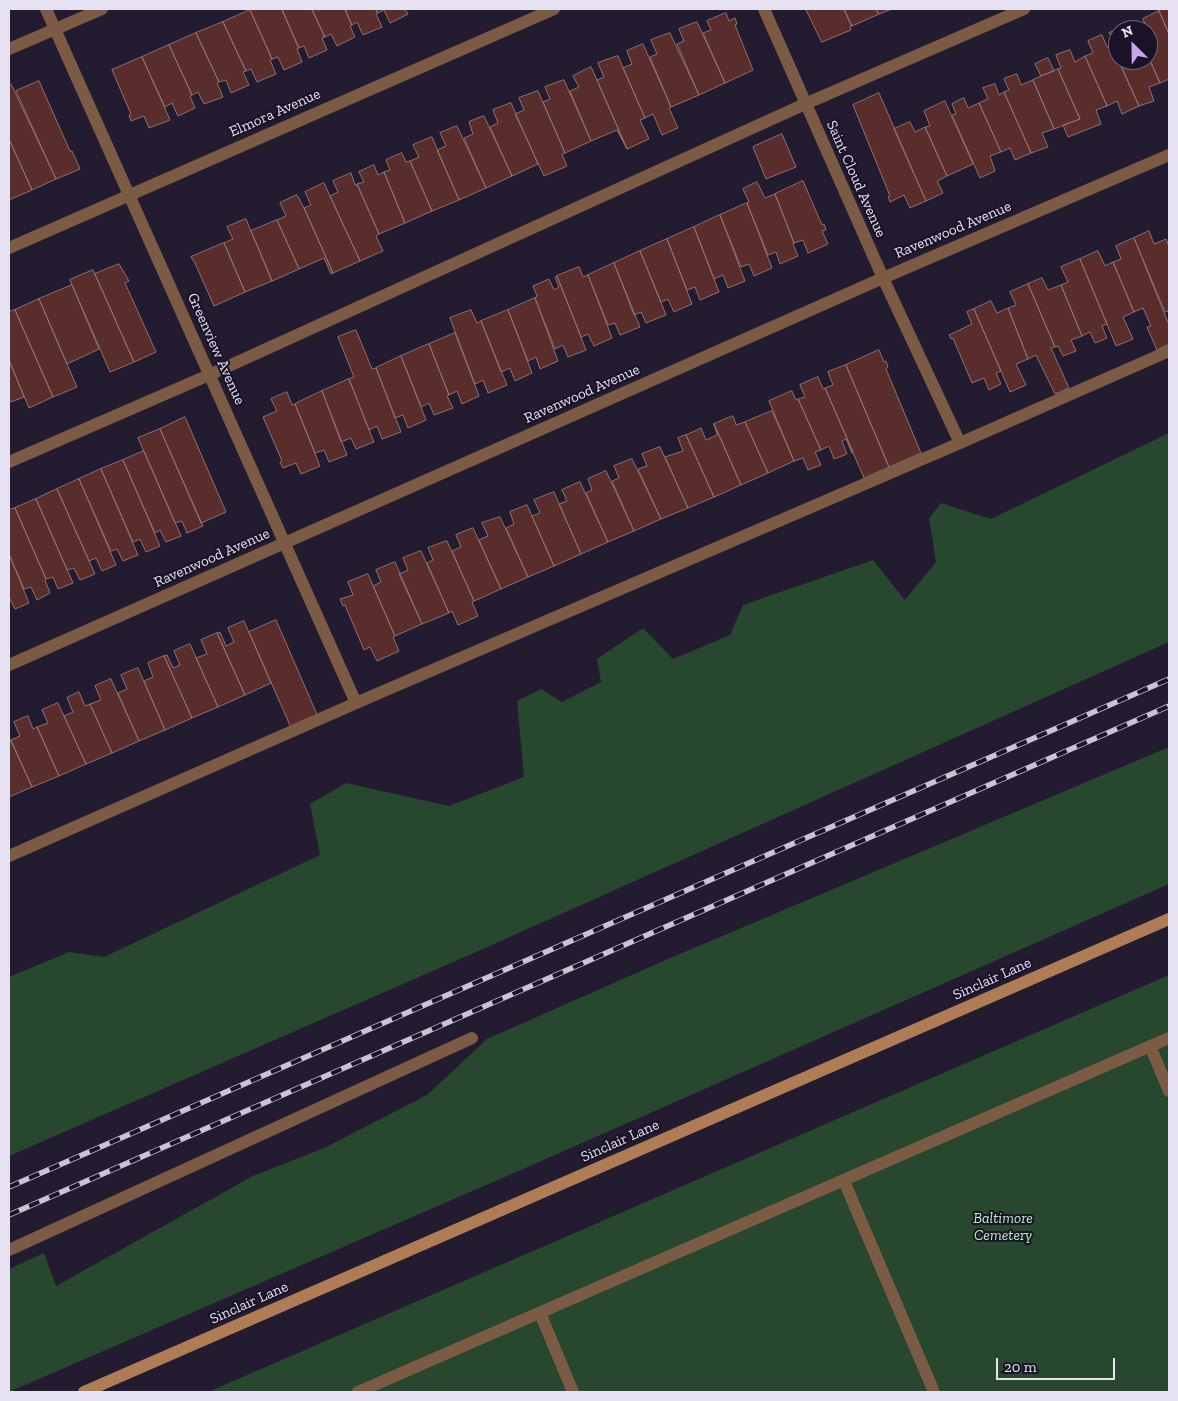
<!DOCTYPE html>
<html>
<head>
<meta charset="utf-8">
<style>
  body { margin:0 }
  #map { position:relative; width:1178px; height:1401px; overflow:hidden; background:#231b30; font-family:"Zilla Slab",serif }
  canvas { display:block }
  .frame { position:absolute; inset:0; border:10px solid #e7e2f1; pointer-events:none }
  .north { position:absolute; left:1108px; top:20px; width:50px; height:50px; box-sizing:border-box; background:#1a1226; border:1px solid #6c6577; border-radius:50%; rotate:337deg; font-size:14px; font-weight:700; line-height:20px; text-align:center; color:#e7e2f1 }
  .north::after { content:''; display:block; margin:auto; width:18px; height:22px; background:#c9a5ee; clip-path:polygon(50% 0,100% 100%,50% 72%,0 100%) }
  .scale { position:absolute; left:996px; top:1358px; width:119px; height:22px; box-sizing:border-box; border:2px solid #e7e2f1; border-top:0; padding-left:6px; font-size:15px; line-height:18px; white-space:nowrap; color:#e7e2f1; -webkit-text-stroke:4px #1a1226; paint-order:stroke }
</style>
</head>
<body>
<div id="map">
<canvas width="1178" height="1401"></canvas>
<div class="frame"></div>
<div class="north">N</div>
<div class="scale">20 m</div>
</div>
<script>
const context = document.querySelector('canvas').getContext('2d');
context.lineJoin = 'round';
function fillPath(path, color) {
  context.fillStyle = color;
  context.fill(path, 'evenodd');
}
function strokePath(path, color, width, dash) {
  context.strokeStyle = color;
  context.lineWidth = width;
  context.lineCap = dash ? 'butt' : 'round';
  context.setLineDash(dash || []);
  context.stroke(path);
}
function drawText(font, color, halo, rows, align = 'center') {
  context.font = font + ' "Zilla Slab",serif';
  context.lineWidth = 4;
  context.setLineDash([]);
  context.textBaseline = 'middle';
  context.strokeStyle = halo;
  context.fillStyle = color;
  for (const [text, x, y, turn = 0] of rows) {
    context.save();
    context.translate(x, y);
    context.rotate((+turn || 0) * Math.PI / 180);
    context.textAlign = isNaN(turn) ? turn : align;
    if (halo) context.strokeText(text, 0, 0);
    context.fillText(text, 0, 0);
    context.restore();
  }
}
fillPath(new Path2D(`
  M1169,433V642L474,953L9,1156V977L69,952L104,957L320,855L310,804L346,783L449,806L524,777L517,701L541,689L562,702L601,682L597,659L643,628L673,659L730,635L743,605L873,560L905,600L936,562L929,518L941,503L991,519Z
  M1169,747V884L530,1166L9,1392V1269L44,1253L56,1286L253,1176L324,1148L427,1095L487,1039L668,959Z
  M1169,975V1392H208Z`), '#28472f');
const building = new Path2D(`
  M252,9H282L299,48L297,49L302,62L284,70L278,57L272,59L250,10Z
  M282,9H312L325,37L322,38L327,50L309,58L304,46L299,48Z
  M312,9H345L352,25L350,26L355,37L337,46L331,34L325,37Z
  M345,9H376L378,13L376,14L382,27L363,35L357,22L352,25Z
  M376,9H405L408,14L390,23L384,10L378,13Z
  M806,9H844L852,26L850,27L851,30L822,42Z
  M844,9H876L879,14L852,26Z
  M876,9H892L879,14Z
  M1164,9H1169V34L1159,11Z
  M250,10L272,59L270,60L276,74L257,82L251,69L246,71L223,22Z
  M1159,11L1169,34V79L1160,83L1148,56V30H1145L1147,29L1143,19Z
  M726,13L729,21L735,18L737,24L735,25L753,70L725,83L703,33L711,30L707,21Z
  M223,22L246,71L243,72L249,85L231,93L226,80L219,82L196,33Z
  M697,22L725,83L699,95L677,44L684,41L679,29Z
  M1123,27L1124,30H1118V59L1112,45L1115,43L1109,33Z
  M196,33L219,82L217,83L223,97L204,104L198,92L192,95L169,45Z
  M670,33L699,95L671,107L650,57L657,54L651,40Z
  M1102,35L1107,47L1112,45L1139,106L1122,114L1117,101L1107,106L1085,56L1093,53L1088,41Z
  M643,44L671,107L669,108L678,128L662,135L653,114L645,118L623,68L632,64L627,51Z
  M169,45L192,95L190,96L195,108L178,116L172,103L165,107L142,57Z
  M1070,50L1075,62L1085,56L1107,106L1096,110L1101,124L1068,137L1063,125L1080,119L1058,69L1061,68L1056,55Z
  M618,56L645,118L640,120L649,139L627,149L597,80L604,77L598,63Z
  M1148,56L1160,83L1149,87L1154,101L1139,106L1118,60H1148Z
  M142,57L170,120L149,128L144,116L131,121L129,115L131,114L112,70Z
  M1048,58L1054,71L1041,76L1035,64Z
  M591,67L597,80L627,149L617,130L591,141L570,91L579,87L573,76Z
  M1058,69L1080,119L1054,129L1033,80Z
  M1017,74L1021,85L1033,80L1054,129L1042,133L1048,147L1031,153L1004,92L1009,90L1004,79Z
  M564,80L591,141L565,153L543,102L550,99L545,87Z
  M39,81L70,151H72L80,169L56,179L16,91Z
  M11,84L56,179L32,190L9,139V85Z
  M995,84L999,95L1004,92L1031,153L1015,160L1010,148L1001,152L979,103L988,99L983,88Z
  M538,91L565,153L562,154L567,166L544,176L515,114L524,110L519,98Z
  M879,93L926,201L910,208L904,195L890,202L888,197L890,196L853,105Z
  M964,98L968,108L979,103L1001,152L990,156L995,171L980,178L952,115L956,114L952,104Z
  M945,101L973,164L947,176L925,127L930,126L924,111Z
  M511,103L538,164L512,176L490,127L498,123L493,110Z
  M484,116L512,176L486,188L464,138L473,134L469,122Z
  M910,122L915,132L925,127L947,176L937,181L943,193L926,201L894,129Z
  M457,126L486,188L459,200L437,150L446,146L440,133Z
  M782,134L796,167L766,179L753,147Z
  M432,137L459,200L432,211L410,161L419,157L413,145Z
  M9,139L32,190L9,200Z
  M402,153L406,162L410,161L432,211L405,223L384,172L390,170L386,160Z
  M374,165L378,175L384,172L405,223L379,234L357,184L364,182L359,172Z
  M351,173L355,185L357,184L379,234L376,236L383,251L360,261L330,196L338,192L333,181Z
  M803,181L822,225L824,224L826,230L822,231L828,244L808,253L803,240L794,243L775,194Z
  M757,182L765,198L775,194L794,243L793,244L798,256L780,264L776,252L768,255L747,203L749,202L743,189Z
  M324,183L360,261L333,273L304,208L311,205L305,192Z
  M297,195L304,208L333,273L331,274L324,258L299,269L277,220L286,216L280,203Z
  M747,203L772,268L754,276L749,264L741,267L720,215Z
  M720,215L745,281L728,288L723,275L714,279L694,227Z
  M246,219L272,281L245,292L224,243L233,239L227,227Z
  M277,220L299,269L272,281L251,231Z
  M694,227L719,292L700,300L695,287L687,290L667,239Z
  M1149,231L1154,244L1166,239L1169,246V311L1165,312L1134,238Z
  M1134,238L1169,325V344L1157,350L1147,327L1151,326L1143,308L1134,312L1113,262L1121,259L1116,246Z
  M667,239L692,304L674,312L668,299L661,302L640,251Z
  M224,243L245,292L214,306L195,263L191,257Z
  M640,251L666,315L646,323L641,312L634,315L614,263Z
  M1098,251L1105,266L1113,262L1134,312L1123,317L1133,339L1116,346L1080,259Z
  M1080,259L1107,324L1102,326L1107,338L1095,343L1090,332L1082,336L1061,285L1068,282L1061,267Z
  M614,263L640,327L620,335L615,323L608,325L588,275Z
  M119,264L129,281L125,283L156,352L134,362L95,274Z
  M579,267L583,277L588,275L612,338L594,346L588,334L581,337L557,276Z
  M93,270L134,362L110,372L70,280Z
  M557,276L586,350L568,357L563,345L555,349L535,298L537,296L533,286L549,279L554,290L559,287L555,278Z
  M1042,278L1048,290L1061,285L1082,336L1071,340L1076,351L1063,356L1058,346L1055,347L1028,284Z
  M1028,284L1055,347L1051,348L1069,388L1055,394L1036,355L1028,359L1008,308L1016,305L1010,292Z
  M72,285L99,349L67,364L39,299Z
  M535,298L558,361L540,369L536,357L528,361L508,310Z
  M39,299L77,387L53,397L15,310Z
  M991,301L997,313L1008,308L1028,359L1016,364L1026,385L1010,392L974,309Z
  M974,309L1001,371L996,373L1001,384L989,390L984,378L972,383L953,338L951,339L949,335L972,324L967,312Z
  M15,310L53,397L29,408L9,360V312Z
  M471,310L477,323L481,321L507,385L488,393L483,380L475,384L450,318Z
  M508,310L532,373L515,381L510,368L501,372L481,321Z
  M356,330L372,369L376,368L401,432L382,439L377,426L369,430L349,379L354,377L338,337Z
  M455,333L479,396L462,404L457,391L449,395L429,344Z
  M429,344L449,395L447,396L453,408L434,415L429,403L421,407L401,356Z
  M879,350L884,362L886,361L888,367L886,369L921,453L889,467L846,365Z
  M401,356L426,420L408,428L403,415L395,418L376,368Z
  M9,360L24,397L11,402L9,398Z
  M846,365L889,467L864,478L825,388L833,385L828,372Z
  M818,377L823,389L825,388L853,452L852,453L846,439L842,441L847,454L834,459L829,446L821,450L798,399L805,397L800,385Z
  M349,379L374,442L356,449L351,438L341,442L322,391Z
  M322,391L347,455L329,462L324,450L315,453L295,404Z
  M792,391L796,400L798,399L821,450L815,452L821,465L808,470L803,458L794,461L769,401Z
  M287,392L292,405L295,404L320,466L301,474L296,463L283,468L280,462L282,461L263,417L277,411L271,399Z
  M772,411L794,461L768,473L745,422Z
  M733,416L736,425L745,422L768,473L741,485L714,424Z
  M185,417L226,512L201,523L160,429Z
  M714,424L741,485L714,497L686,435L701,428L706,440L717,435Z
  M160,429L203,526L187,533L182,521L175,523L138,438Z
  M686,435L714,497L688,508L665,457L683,451L678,438Z
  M660,447L688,508L661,519L638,469L647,466L642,454Z
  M144,451L181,536L166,542L160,530L155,533L123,460Z
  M632,459L661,519L634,531L612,481L619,478L614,466Z
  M123,460L160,546L146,552L140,539L133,542L101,469Z
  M101,469L138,555L123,561L117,549L111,551L79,479Z
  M606,471L634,531L608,542L586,493L592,490L588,479Z
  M79,479L116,565L102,571L96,558L89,561L57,489Z
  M580,482L608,542L581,554L559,504L567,501L562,490Z
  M57,489L95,574L80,580L74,568L67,570L36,499Z
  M554,492L581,554L554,566L532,516L540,513L534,500Z
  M36,499L73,583L58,589L53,577L46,579L15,508Z
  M527,505L554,566L528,577L506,528L514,524L510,512Z
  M15,508L46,579L45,580L50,593L37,600L31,587L24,589L9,554V510Z
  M500,517L528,577L501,589L479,540L488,536L482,523Z
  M473,528L501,589L474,601L452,551L461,547L456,535Z
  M447,541L474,601L472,602L478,616L458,625L452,611L449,613L427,563L433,560L428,548Z
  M421,551L449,613L422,624L399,574L408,570L403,558Z
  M9,554L29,603L15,609L9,597Z
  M395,562L422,624L395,636L373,586L381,582L376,570Z
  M368,574L395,636L393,637L399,651L377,661L370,647L364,650L345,605L343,606L340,599L353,595L348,582Z
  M276,620L319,719L292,730L249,632Z
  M244,621L271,683L245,695L217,633L220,632L226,646L234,642L228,628Z
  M217,633L245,695L218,707L196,658L207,654L201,640Z
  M190,644L218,707L192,718L164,656L167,655L173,668L180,665L174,651Z
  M164,656L192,718L165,730L144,681L153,677L148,663Z
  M138,668L165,730L139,741L118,693L127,689L121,675Z
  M111,679L139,741L112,753L90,704L101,700L95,686Z
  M79,692L85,706L90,704L112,753L86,764L64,716L73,712L67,698Z
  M58,703L86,764L59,776L37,727L48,723L42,710Z
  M28,716L33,729L37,727L59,776L32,787L11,740L20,736L14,722Z
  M9,737L32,787L9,797Z`);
fillPath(building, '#582d2c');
strokePath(building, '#90716f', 1);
strokePath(new Path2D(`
  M9,49L102,9
  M9,462L209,375L805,104L1024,9
  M9,856L356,703L960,443L1169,351
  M1150,1046L1169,1091
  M844,1181L934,1392
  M9,1250L472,1038
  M540,1313L573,1392
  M358,1392L1169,1038`), '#7c5b44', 12);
strokePath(new Path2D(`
  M46,9L356,703
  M764,9L883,278L960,443
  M9,248L554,9
  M9,665L883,278L1169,155`), '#7c5b44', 12);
strokePath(new Path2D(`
  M84,1392L1169,919`), '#b07c56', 12);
const rail = new Path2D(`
  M9,1187L1169,679
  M9,1215L1169,706`);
strokePath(rail, '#c9c3d3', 5.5);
strokePath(rail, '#1a1226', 4, [11]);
drawText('15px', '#e7e2f1', '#1a1226', [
  ["Elmora Avenue",275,113,-24],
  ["Saint Cloud Avenue",856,179,66],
  ["Ravenwood Avenue",953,230,-23],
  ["Greenview Avenue",216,349,66],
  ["Ravenwood Avenue",582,394,-24],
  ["Ravenwood Avenue",212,558,-24],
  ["Sinclair Lane",992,979,-24],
  ["Sinclair Lane",620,1141,-24],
  ["Sinclair Lane",249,1303,-24]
]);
drawText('italic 15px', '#b6f5c2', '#1a1226', [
  ["Baltimore",1003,1219],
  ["Cemetery",1003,1236]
]);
</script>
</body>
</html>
